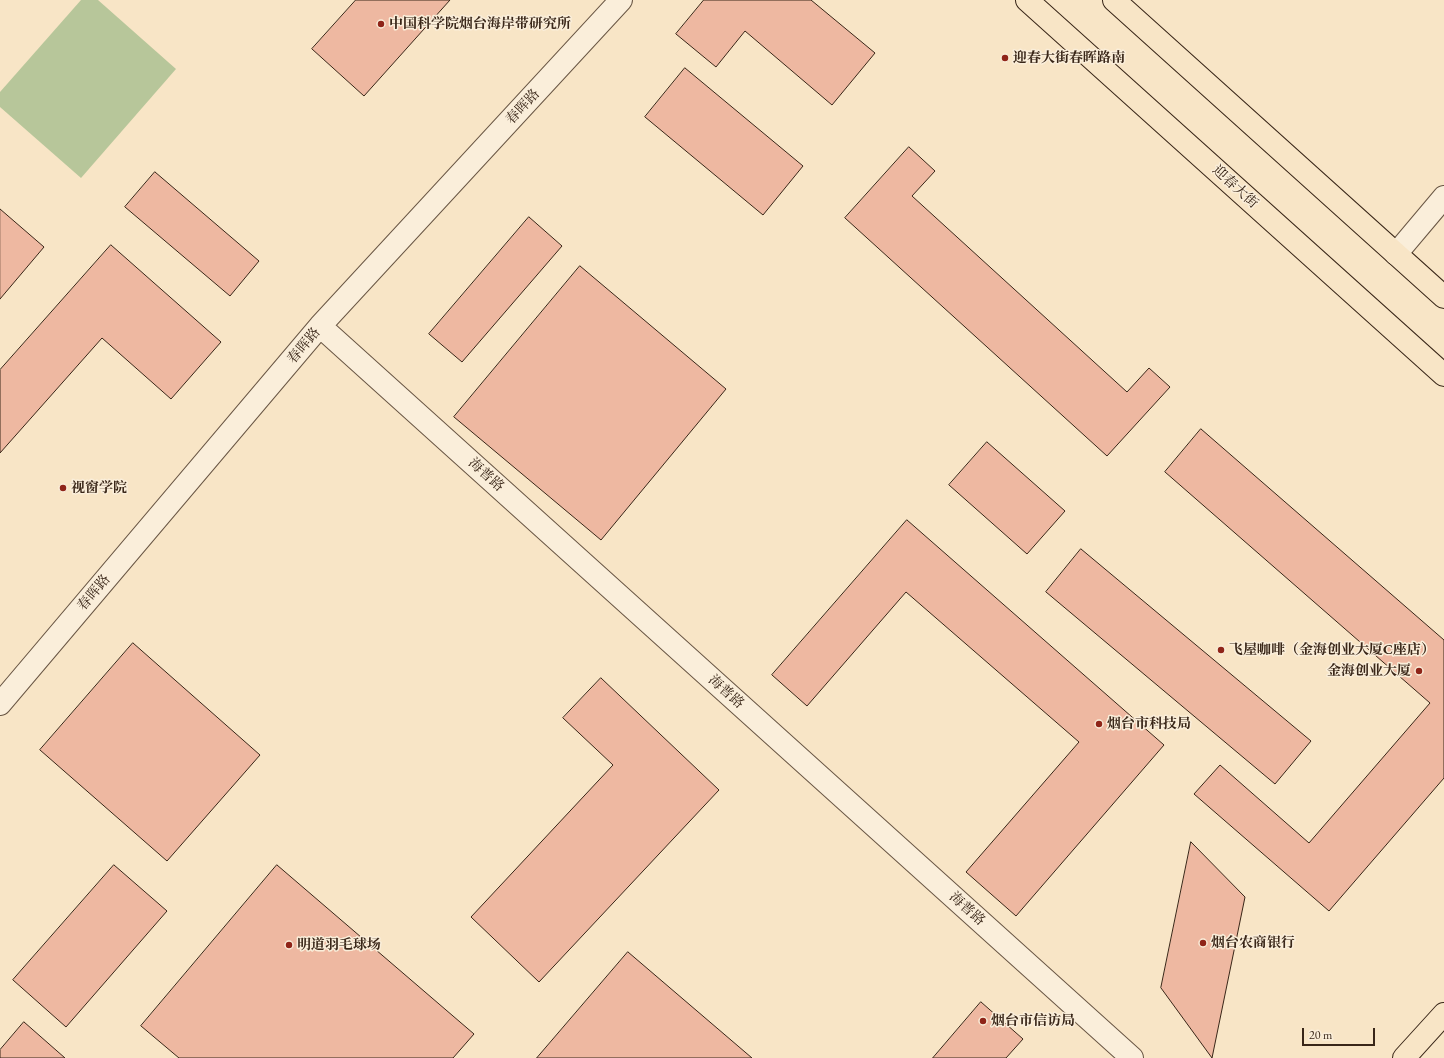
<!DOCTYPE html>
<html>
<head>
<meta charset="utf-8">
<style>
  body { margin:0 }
  #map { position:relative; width:1444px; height:1058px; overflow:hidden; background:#f8e5c6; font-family:"EB Garamond",serif }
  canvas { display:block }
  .scale { position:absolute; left:1302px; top:1028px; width:73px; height:18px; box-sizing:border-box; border:2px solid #392618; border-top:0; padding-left:5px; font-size:12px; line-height:14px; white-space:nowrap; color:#392618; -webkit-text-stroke:3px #faeeda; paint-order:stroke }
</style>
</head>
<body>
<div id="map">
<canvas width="1444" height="1058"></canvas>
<div class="scale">20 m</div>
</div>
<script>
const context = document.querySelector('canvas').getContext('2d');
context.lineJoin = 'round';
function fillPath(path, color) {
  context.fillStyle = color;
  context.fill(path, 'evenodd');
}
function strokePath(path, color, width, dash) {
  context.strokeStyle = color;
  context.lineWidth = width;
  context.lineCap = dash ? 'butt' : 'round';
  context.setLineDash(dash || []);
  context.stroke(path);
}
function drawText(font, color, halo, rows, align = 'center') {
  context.font = font + ' "EB Garamond","Noto Serif SC",serif';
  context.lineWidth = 3;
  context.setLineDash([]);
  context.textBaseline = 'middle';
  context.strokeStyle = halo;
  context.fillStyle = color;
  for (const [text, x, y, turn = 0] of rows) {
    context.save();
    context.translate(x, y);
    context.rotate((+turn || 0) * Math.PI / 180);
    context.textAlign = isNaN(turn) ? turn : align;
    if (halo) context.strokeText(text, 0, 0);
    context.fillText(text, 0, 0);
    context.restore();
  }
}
fillPath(new Path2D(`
  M81,0H98L176,69L81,178L0,107V92Z`), '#b7c69a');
const building = new Path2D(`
  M356,0H450L364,96L312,49Z
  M704,0H811L875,53L832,105L745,31L716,67L676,34Z
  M685,68L803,166L763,215L645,117Z
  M909,147L935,171L912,196L1127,392L1149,368L1170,387L1107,456L845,218Z
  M155,172L259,261L230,296L125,207Z
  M0,209L44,247L0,299Z
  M529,217L562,246L462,362L429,334Z
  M111,245L221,342L171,399L102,338L0,453V370Z
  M580,266L726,389L601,540L454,417Z
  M1201,429L1444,640V778L1329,911L1194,794L1220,765L1309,843L1430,703L1165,472Z
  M987,442L1065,511L1027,554L949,485Z
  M907,520L1164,745L1016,916L966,872L1079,742L906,592L807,706L772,675Z
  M1081,549L1311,741L1275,784L1046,592Z
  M133,643L260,755L167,861L40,750Z
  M601,678L719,790L539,982L471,917L613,765L563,718Z
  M1191,842L1245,897L1212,1058L1161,988Z
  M114,865L167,911L66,1027L13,980Z
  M277,865L474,1034L453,1058H179L141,1026Z
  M628,952L752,1058H537Z
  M981,1002L1023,1039L1006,1058H933Z
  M24,1022L65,1058H0V1050Z`);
fillPath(building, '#eeb8a1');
strokePath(building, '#392618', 1);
const minor = new Path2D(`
  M1396,254L1444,197
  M320,326L1132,1058
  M0,704L320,326L621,0`);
const major = new Path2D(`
  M1027,0L1444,375
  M1114,0L1444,297
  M1404,1058L1444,1014`);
strokePath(minor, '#695644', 24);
strokePath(major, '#392618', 24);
strokePath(minor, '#faeeda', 22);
strokePath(major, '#f8e5c6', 22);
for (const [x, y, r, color] of [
  [381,24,4,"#8f2418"],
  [1005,58,4,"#8f2418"],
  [63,488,4,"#8f2418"],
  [1221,650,4,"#8f2418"],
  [1419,671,4,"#8f2418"],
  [1099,724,4,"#8f2418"],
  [1203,943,4,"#8f2418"],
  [289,945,4,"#8f2418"],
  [983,1021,4,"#8f2418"]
]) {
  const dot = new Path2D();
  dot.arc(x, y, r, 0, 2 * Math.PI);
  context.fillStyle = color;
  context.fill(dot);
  strokePath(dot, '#faeeda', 1.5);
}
drawText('bold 14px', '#392618', '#faeeda', [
  ["中国科学院烟台海岸带研究所",389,24],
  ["迎春大街春晖路南",1013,58],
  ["视窗学院",71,488],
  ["飞屋咖啡（金海创业大厦C座店）",1229,650],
  ["金海创业大厦",1411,671,"right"],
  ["烟台市科技局",1107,724],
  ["烟台农商银行",1211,943],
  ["明道羽毛球场",297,945],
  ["烟台市信访局",991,1021]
], 'left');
drawText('14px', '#392618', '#faeeda', [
  ["春晖路",523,107,-47],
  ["迎春大街",1235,187,42],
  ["春晖路",304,346,-50],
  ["海普路",486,475,42],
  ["春晖路",94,593,-50],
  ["海普路",726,692,42],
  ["海普路",967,909,42]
]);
</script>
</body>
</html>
